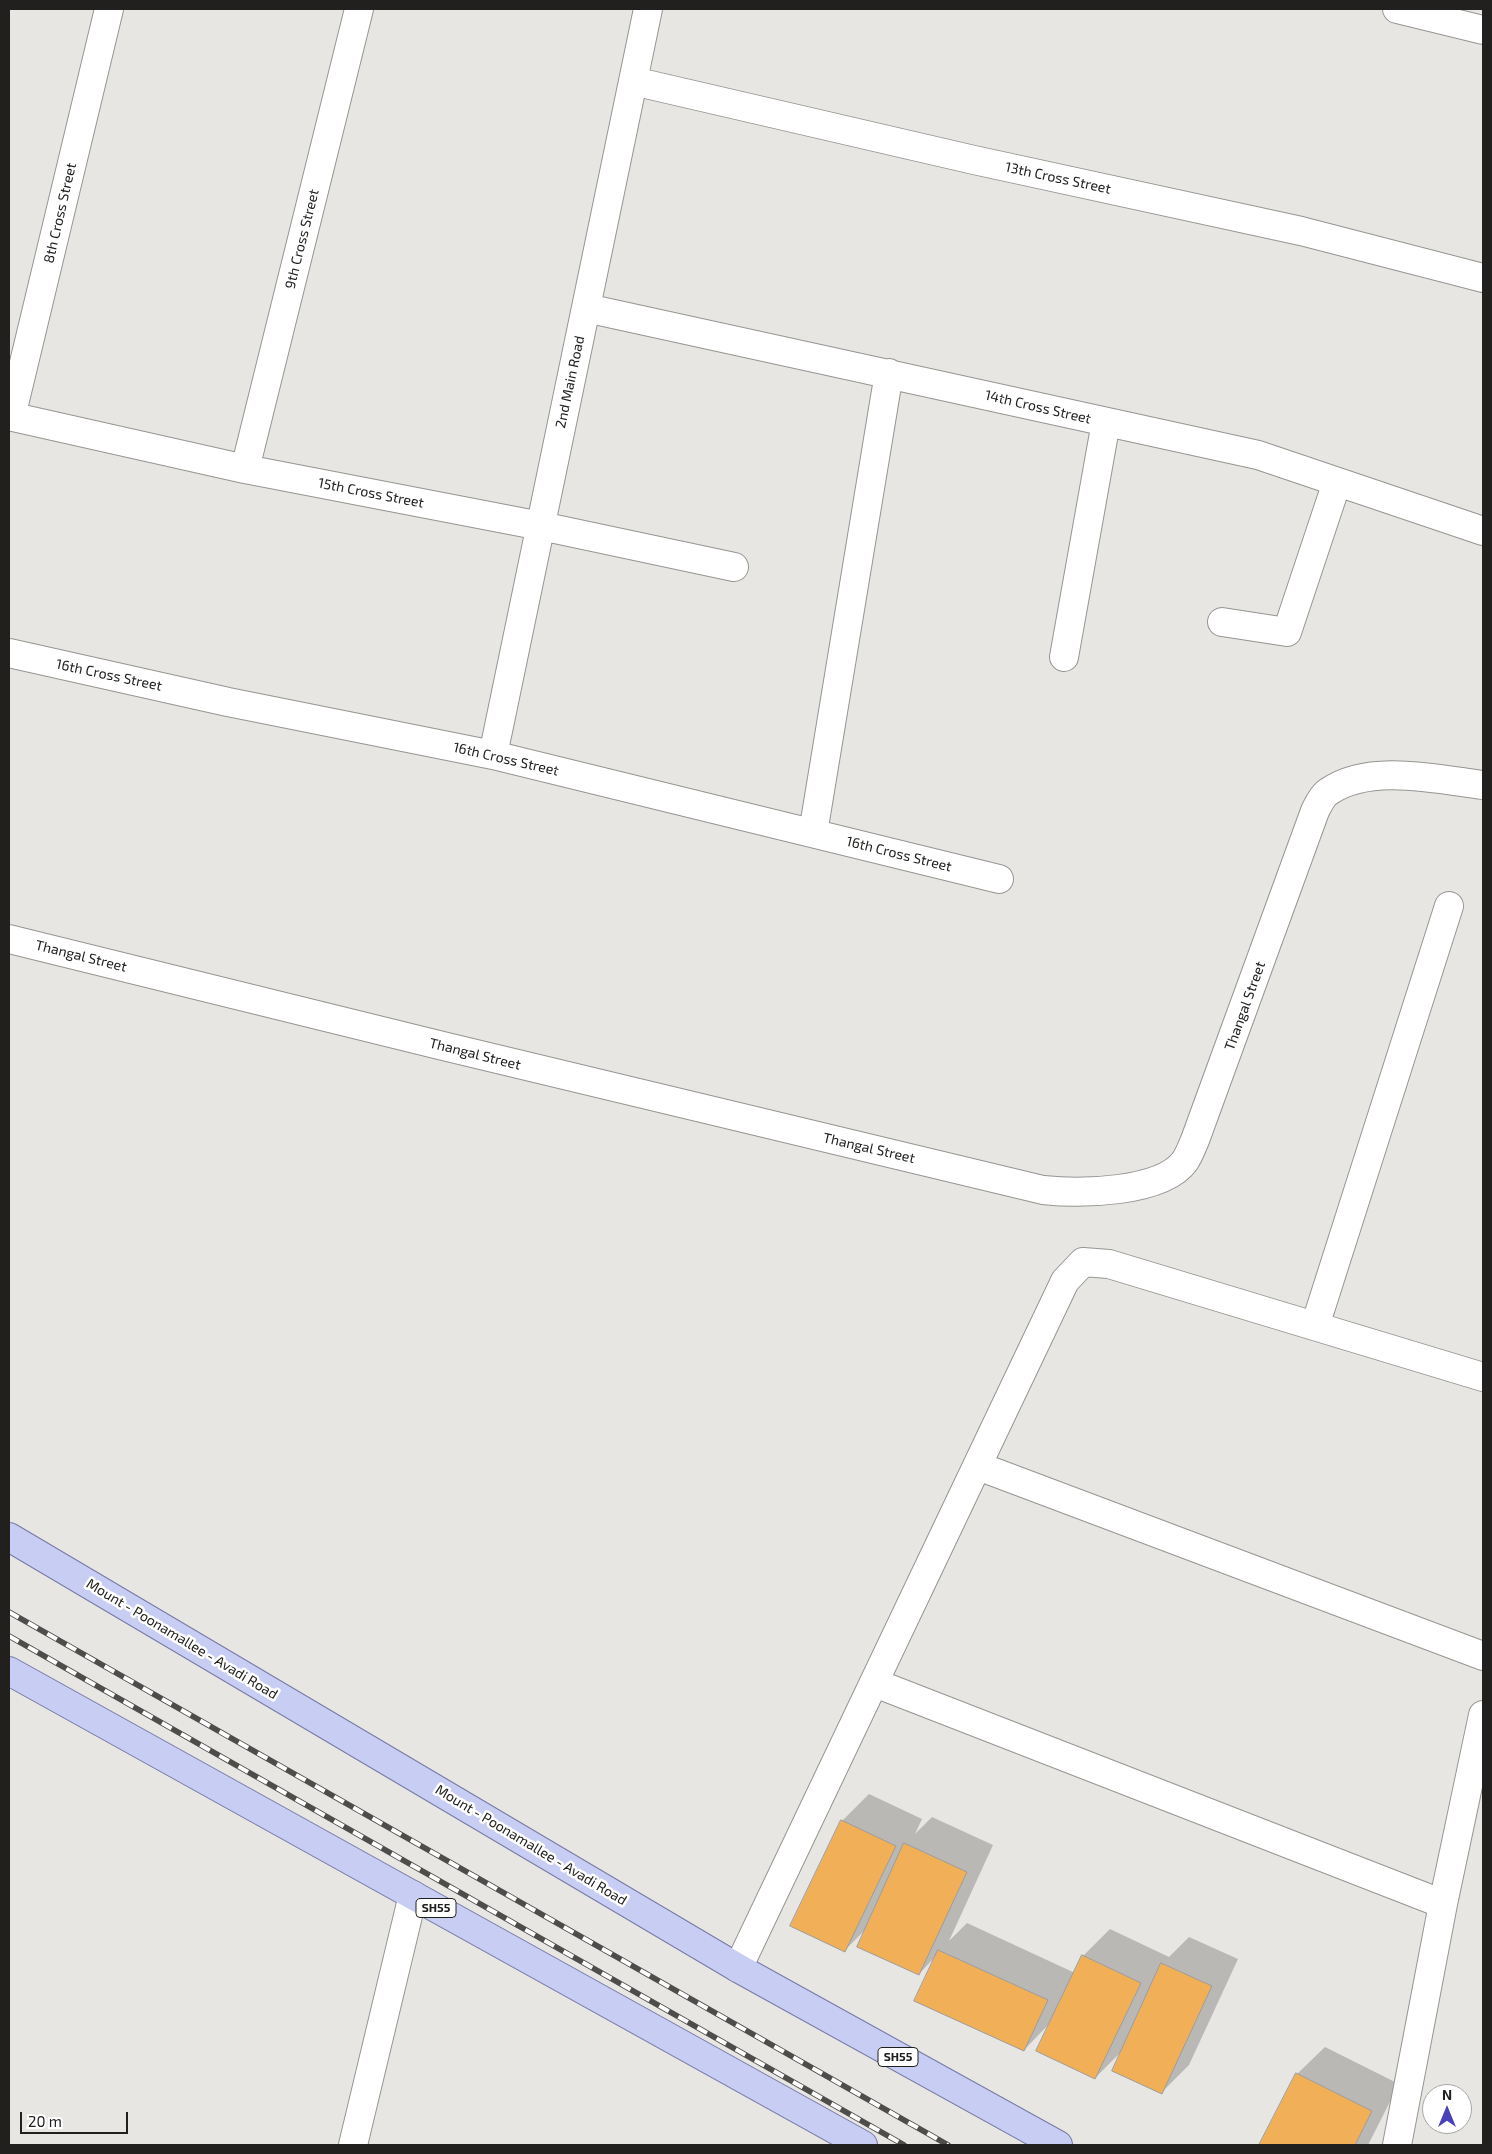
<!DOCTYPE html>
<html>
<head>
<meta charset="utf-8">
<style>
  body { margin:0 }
  #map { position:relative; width:1492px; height:2154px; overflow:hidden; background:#e8e6e3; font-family:"Exo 2",sans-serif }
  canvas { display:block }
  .frame { position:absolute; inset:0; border:10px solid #21201f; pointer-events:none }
  .north { position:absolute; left:1422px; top:2084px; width:50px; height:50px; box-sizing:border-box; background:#fff; border:1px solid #a6a6a5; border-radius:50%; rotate:0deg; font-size:14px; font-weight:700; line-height:20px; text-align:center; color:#21201f }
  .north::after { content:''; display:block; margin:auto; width:18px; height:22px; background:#4842b8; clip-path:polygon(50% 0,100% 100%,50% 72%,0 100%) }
  .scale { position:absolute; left:20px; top:2112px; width:108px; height:22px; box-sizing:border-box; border:2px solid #21201f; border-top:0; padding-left:6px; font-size:15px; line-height:18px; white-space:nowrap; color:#21201f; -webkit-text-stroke:4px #fff; paint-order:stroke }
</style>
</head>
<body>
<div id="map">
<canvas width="1492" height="2154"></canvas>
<div class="frame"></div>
<div class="north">N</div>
<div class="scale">20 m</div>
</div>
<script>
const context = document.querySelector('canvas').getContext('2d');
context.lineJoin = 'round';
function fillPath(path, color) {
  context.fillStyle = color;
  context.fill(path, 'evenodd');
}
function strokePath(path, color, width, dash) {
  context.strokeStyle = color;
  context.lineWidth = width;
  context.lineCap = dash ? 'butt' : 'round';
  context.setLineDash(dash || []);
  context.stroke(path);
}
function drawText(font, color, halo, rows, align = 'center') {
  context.font = font + ' "Exo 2",sans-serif';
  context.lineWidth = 5;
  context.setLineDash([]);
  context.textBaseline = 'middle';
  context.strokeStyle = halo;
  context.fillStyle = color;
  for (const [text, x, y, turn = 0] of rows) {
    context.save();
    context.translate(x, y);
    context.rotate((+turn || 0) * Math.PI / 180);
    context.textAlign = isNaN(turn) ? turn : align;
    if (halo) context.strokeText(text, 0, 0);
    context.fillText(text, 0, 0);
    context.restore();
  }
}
fillPath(new Path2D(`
  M869,1794L922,1819L915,1834L932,1817L993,1845L949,1941L967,1923L1075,1973L1083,1956L1110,1929L1169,1957L1189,1937L1238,1959L1189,2065L1162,2092L1122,2051L1095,2078L1050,2023L1024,2050L936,1956L919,1974L865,1930L845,1950L842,1821Z
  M1325,2047L1399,2084L1368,2145H1261L1297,2074Z`), '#0003');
const building = new Path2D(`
  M841,1820L896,1846L845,1952L790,1926Z
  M904,1843L967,1872L919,1975L857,1947Z
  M938,1950L1048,2000L1024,2051L914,2001Z
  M1082,1955L1141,1983L1095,2079L1036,2051Z
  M1161,1963L1212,1986L1162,2094L1112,2071Z
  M1296,2073L1372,2111L1355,2145H1259Z`);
fillPath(building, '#f1b058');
strokePath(building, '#9d9b99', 1);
const street = new Path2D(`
  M1397,9L1483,30
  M633,81L974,160L1301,231L1483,278
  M586,308L1258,455L1483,531
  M9,416L245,469L541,526L734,567
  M11,417L109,9
  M245,469L359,9
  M1222,622L1287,632L1337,482
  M9,653L228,702L493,755L999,879
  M1064,657L1106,422
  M493,755L648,9
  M813,833L889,373
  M9,939L443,1046L1043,1190C1079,1194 1162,1193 1185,1161C1189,1155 1192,1147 1195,1140L1315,811C1318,805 1322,796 1328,792C1368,763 1437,779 1483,785
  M1315,1326L1449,906
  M978,1466L1483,1656
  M875,1683L1443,1904
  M738,1968L1065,1281L1083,1262L1109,1264L1483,1377
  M353,2145L413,1895
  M1397,2145L1443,1904L1483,1715`);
const primary = new Path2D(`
  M9,1537L738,1968L1058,2145
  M9,1671L863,2145`);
strokePath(street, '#979592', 30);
strokePath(primary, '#767aa5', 30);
strokePath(street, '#fff', 28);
strokePath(primary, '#c8cdf4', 28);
const rail = new Path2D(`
  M9,1612L948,2145
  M9,1636L904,2145`);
strokePath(rail, '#4e4d4b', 5.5);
strokePath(rail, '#fff', 4, [11]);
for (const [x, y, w] of [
  [436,1908,40],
  [898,2057,40]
]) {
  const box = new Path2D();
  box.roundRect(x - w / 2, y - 9.5, w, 19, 4);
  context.fillStyle = '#fff';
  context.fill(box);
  strokePath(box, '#21201f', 1);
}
drawText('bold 12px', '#21201f', null, [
  ["SH55",436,1908],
  ["SH55",898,2057]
]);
drawText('14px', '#21201f', '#fff', [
  ["13th Cross Street",1058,178,12],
  ["8th Cross Street",60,213,-77],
  ["9th Cross Street",302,239,-76],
  ["2nd Main Road",570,382,-78],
  ["14th Cross Street",1038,407,13],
  ["15th Cross Street",371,493,11],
  ["16th Cross Street",109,675,12],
  ["16th Cross Street",506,759,13],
  ["16th Cross Street",899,854,14],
  ["Thangal Street",81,956,14],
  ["Thangal Street",1245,1006,-70],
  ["Thangal Street",475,1054,14],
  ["Thangal Street",869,1148,13],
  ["Mount - Poonamallee - Avadi Road",182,1639,31],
  ["Mount - Poonamallee - Avadi Road",531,1845,31]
]);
</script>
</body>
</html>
